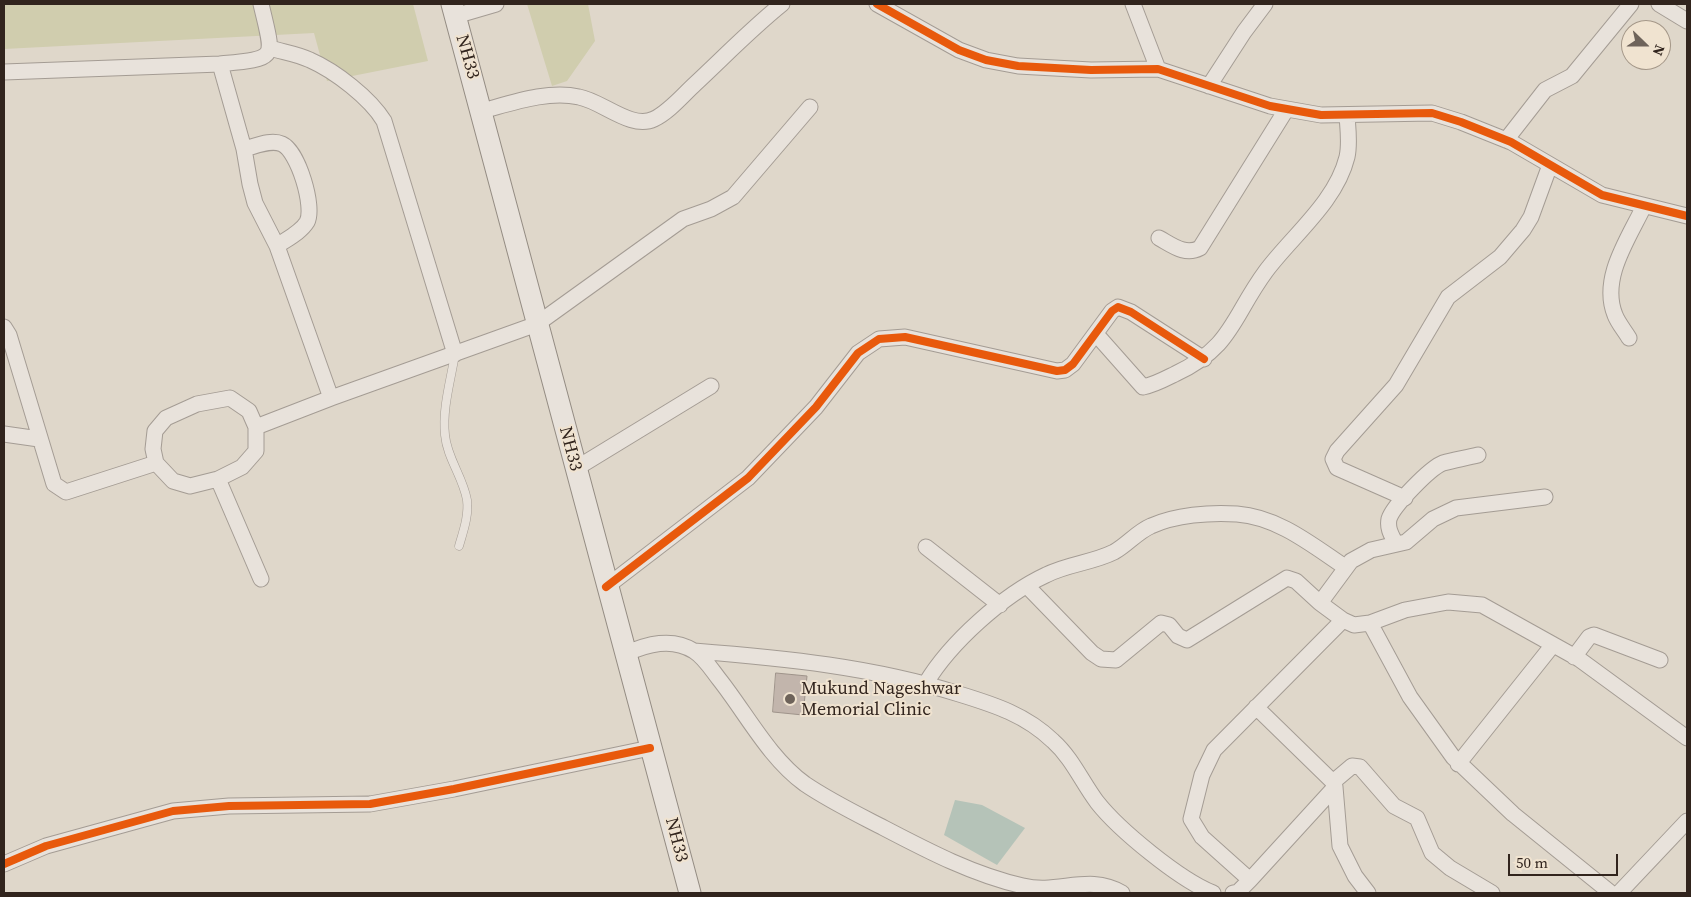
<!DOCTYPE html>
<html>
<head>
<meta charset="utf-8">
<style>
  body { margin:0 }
  #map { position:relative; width:1691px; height:897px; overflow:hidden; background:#dfd7ca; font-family:"Source Serif 4",serif }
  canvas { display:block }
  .frame { position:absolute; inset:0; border:5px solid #31241d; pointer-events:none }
  .north { position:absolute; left:1621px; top:20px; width:50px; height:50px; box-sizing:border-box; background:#f0e3d0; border:1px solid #a49788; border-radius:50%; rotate:112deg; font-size:14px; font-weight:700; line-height:20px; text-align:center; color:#31241d }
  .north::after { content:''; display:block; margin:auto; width:18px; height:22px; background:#6e635a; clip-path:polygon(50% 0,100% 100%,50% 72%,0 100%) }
  .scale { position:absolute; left:1508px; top:854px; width:110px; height:22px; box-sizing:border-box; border:2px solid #31241d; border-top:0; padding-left:6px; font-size:15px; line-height:18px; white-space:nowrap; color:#31241d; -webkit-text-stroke:4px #f0e3d0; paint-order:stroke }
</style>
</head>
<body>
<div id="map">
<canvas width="1691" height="897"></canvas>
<div class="frame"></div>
<div class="north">N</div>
<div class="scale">50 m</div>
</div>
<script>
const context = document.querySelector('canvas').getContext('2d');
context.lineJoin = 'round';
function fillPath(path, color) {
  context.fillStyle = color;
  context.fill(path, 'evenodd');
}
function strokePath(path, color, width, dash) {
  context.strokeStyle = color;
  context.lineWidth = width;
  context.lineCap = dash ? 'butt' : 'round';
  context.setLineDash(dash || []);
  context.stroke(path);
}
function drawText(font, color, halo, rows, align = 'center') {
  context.font = font + ' "Source Serif 4",serif';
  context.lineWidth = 4;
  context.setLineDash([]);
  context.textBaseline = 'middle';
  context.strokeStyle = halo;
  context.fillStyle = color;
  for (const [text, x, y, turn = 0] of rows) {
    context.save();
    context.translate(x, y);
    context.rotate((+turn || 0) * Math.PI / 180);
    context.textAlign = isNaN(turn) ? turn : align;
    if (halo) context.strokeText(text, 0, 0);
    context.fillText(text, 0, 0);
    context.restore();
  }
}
fillPath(new Path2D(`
  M4,4H413L428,61L327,81L314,33L4,49Z
  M527,4H588L595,41L567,81L552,86Z`), '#d0cdae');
fillPath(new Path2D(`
  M955,800L982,805L1025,828L997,865L944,835Z`), '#b5c3b8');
const building = new Path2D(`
  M776,673L807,676L803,715L773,712Z`);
fillPath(building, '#c2b5ac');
strokePath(building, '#9e938a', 1);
const lane = new Path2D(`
  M455,354C451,379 442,409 445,435C447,458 463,477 467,500C469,516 463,532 459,546`);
const street = new Path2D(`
  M877,4L959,50L986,60L1018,66L1091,70L1158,69L1270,106L1321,115L1432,113L1461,122L1511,142L1602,195L1687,216
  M1133,4L1158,69
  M1659,4L1687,21
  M455,16L496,4
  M270,48C283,52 298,54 310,60C335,71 370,98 384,121L455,354
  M220,64C279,58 274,60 261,4
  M4,72L220,64L244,149
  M1209,86L1244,32L1265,4
  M482,111C512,103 548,90 579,97C602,101 631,130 654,119C669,112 683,95 695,84C724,57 751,29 782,4
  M1506,140L1545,90L1572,76L1631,4
  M1159,238C1172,245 1185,256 1200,248L1286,110
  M4,327L9,335L54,484L66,492L156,463
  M1096,334L1143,387C1154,385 1165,379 1175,374C1233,347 1232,317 1266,271C1292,236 1336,202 1347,157C1350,144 1348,130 1347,116
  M1629,338C1625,331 1618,323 1615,315C1600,278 1629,238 1644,206
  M230,398L249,411L256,427V451L242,467L218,479L190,486L173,481L156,463L153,449L155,431L166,418L197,404Z
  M331,398L537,324L683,219L711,209L733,197L810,107
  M256,427L331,398L277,246L255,203L250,184L244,149C256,146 271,139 282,144C298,151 315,207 307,222C301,232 287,239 277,246
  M4,434L39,439
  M575,469L711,386
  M218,479L261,579
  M1405,498L1337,468L1333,459L1337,451L1396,385L1448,297L1500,257L1523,230L1531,217L1550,165
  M1396,544C1392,536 1387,529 1389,519C1393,506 1430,468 1443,463C1454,460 1466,458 1478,455
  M926,547L1000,605
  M1027,586L1092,653L1101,659L1116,660L1161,623L1169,625L1178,636L1187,640L1287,578L1296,581L1320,603L1351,561L1371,550L1406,542L1433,519L1456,508L1545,497
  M606,587L748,478L816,407L858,353L879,339L905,337L1057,371L1065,370L1073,364L1112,311L1118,307L1131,312L1204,359
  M1320,603L1343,620L1354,625L1370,623L1405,610L1448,602L1482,605L1579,659L1687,738
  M1370,623L1410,697L1453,757L1513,814L1611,893
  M694,651C784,658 874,667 959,694C995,705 1026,715 1053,741C1072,758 1082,782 1097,802C1119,830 1180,880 1213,893
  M625,654C647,644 672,637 694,651C704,657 712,670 719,679C746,713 769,758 805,784C830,801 857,814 884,828C928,851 974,875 1023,886C1058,895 1089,873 1122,893
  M1574,657L1589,637L1594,635L1660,660
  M926,683C950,643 1003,595 1046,575C1067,564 1092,563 1114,552C1127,545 1137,532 1151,526C1175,515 1210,512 1237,514C1278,517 1312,545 1345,567
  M1256,707L1333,782L1352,766L1360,767L1394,806L1417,818L1432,853L1450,868L1492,893
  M1458,764L1552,646
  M1335,787L1340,846L1355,876L1368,893
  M4,864L46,846L173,811L229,806L370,804L454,789L650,748
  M1250,880L1202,837L1191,819L1202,775L1214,750L1343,620
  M1233,893L1238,892L1250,880L1335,787L1333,782
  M1619,893L1687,821`);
const secondary = new Path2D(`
  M452,4L690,893`);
strokePath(lane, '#a49c94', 9);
strokePath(street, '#a49c94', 17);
strokePath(secondary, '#948c83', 23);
strokePath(lane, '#e8e2db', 8);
strokePath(street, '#e8e2db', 15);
strokePath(secondary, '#e8e2db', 21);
strokePath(new Path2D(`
  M877,4L959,50L986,60L1018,66L1091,70L1158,69L1270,106L1321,115L1432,113L1461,122L1511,142L1602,195L1687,216
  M606,587L748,478L816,407L858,353L879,339L905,337L1057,371L1065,370L1073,364L1112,311L1118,307L1131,312L1204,359
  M4,864L46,846L173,811L229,806L370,804L454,789L650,748`), '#e8590c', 8);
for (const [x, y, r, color] of [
  [790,699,6,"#6e635a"]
]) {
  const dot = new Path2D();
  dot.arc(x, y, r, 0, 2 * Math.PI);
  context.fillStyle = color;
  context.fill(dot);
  strokePath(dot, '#f0e3d0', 2);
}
drawText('18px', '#31241d', '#f0e3d0', [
  ["NH33",467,57,74],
  ["NH33",570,449,75],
  ["NH33",676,840,75]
]);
drawText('18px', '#31241d', '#f0e3d0', [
  ["Mukund Nageshwar",801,689],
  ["Memorial Clinic",801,710]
], 'left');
</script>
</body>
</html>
